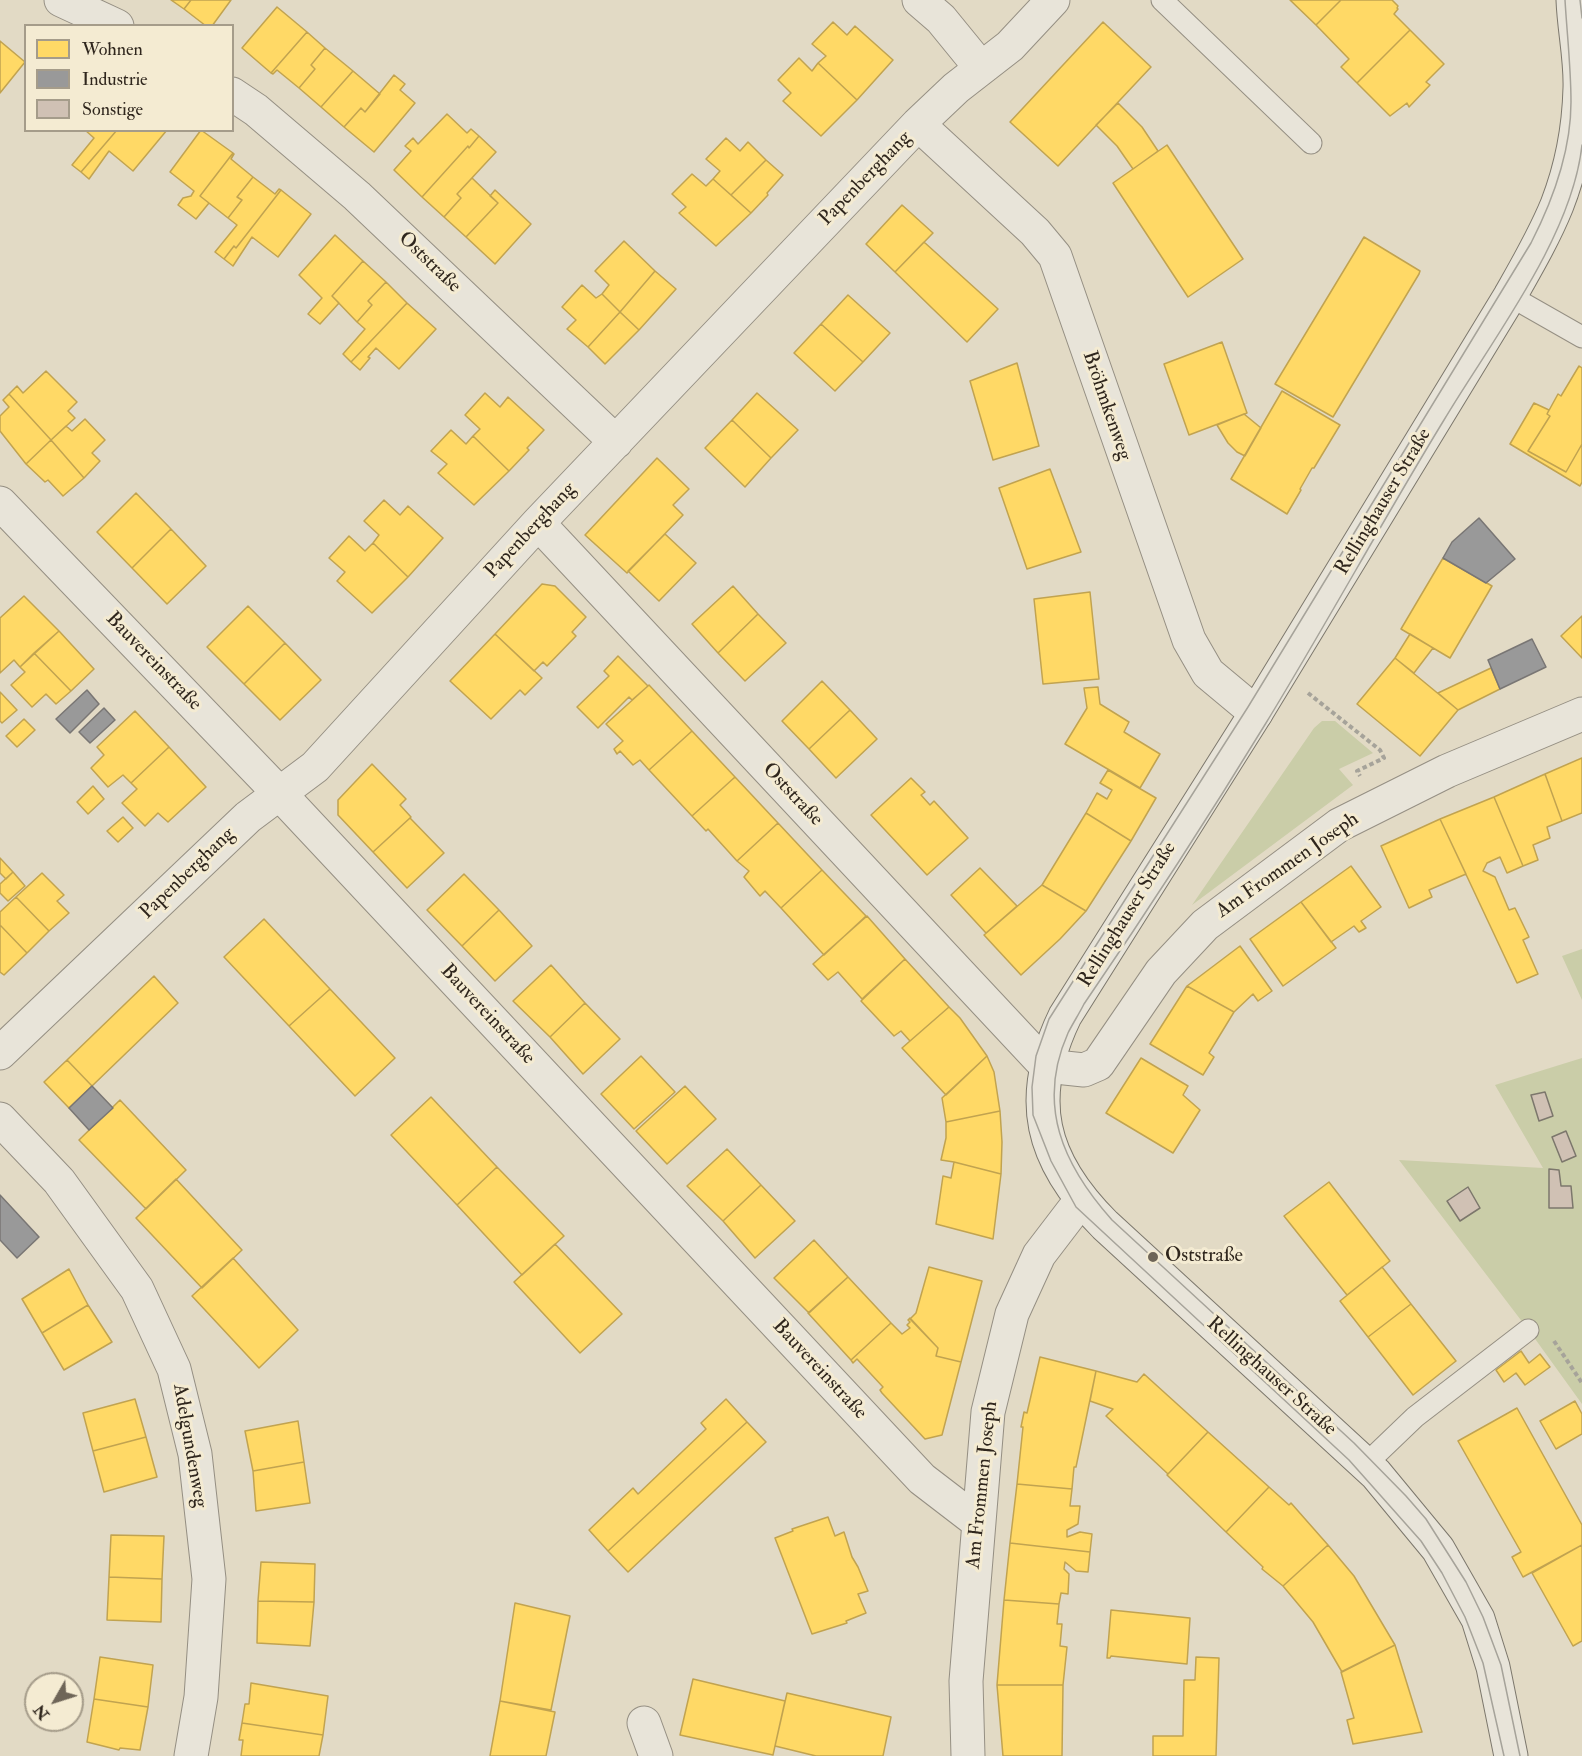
<!DOCTYPE html>
<html>
<head>
<meta charset="utf-8">
<style>
  body { margin:0 }
  #map { position:relative; width:1582px; height:1756px; overflow:hidden; background:#e2dac5; font-family:"IM FELL Double Pica",serif }
  canvas { display:block }
  .legend { position:absolute; left:24px; top:24px; width:210px; height:108px; box-sizing:border-box; background:#f4ebd2; border:2px solid #a59c8a; margin:0; padding:8px 10px; list-style:none; font-size:18px; color:#2f261d }
  .legend li { display:flex; align-items:center; gap:12px; height:30px }
  .legend b { width:30px; border:2px solid #a59c8a }
  .north { position:absolute; left:24px; top:1672px; width:60px; height:60px; box-sizing:border-box; background:#f4ebd2; border:2px solid #a59c8a; border-radius:50%; rotate:231deg; font-size:16px; font-weight:700; line-height:24px; text-align:center; color:#2f261d }
  .north::after { content:''; display:block; margin:auto; width:21px; height:27px; background:#6e6558; clip-path:polygon(50% 0,100% 100%,50% 72%,0 100%) }
</style>
</head>
<body>
<div id="map">
<canvas width="1582" height="1756"></canvas>
<ul class="legend">
<li><b style="height:16px;background:#ffd966"></b>Wohnen</li>
<li><b style="height:16px;background:#999"></b>Industrie</li>
<li><b style="height:16px;background:#d0c1b4"></b>Sonstige</li>
</ul>
<div class="north">N</div>
</div>
<script>
const context = document.querySelector('canvas').getContext('2d');
context.lineJoin = 'round';
function fillPath(path, color) {
  context.fillStyle = color;
  context.fill(path, 'evenodd');
}
function strokePath(path, color, width, dash) {
  context.strokeStyle = color;
  context.lineWidth = width;
  context.lineCap = dash ? 'butt' : 'round';
  context.setLineDash(dash || []);
  context.stroke(path);
}
function drawText(font, color, halo, rows, align = 'center') {
  context.font = font + ' "IM FELL Double Pica",serif';
  context.lineWidth = 6;
  context.setLineDash([]);
  context.textBaseline = 'middle';
  context.strokeStyle = halo;
  context.fillStyle = color;
  for (const [text, x, y, turn = 0] of rows) {
    context.save();
    context.translate(x, y);
    context.rotate((+turn || 0) * Math.PI / 180);
    context.textAlign = isNaN(turn) ? turn : align;
    if (halo) context.strokeText(text, 0, 0);
    context.fillText(text, 0, 0);
    context.restore();
  }
}
fillPath(new Path2D(`
  M1322,721H1335L1373,753L1339,769L1353,785L1192,905L1314,728Z
  M1582,949V1000L1562,956Z
  M1582,1058V1404L1533,1336L1399,1160L1543,1168L1495,1085Z`), '#cacda8');
const homes = new Path2D(`
  M171,0H191L184,9Z
  M191,0H231L212,26H206L184,9Z
  M1290,0H1341L1316,25Z
  M1341,0H1392L1398,6L1397,8L1398,9L1394,14L1410,30L1357,83L1341,67L1349,59L1316,25Z
  M277,7L307,32L271,73L242,48Z
  M833,22L847,35L855,26L893,60L857,100L818,63L826,56L812,44Z
  M1103,22L1151,67L1058,166L1010,122Z
  M1410,30L1444,64L1426,82L1430,85L1409,107L1407,103L1390,116L1357,83Z
  M307,32L325,48L311,65L315,69L299,88L277,70L273,74L271,73Z
  M0,41L25,62L0,93Z
  M325,48L353,71L321,107L299,88L315,69L311,65Z
  M799,58L812,71L818,63L857,100L821,136L783,101L791,93L778,80Z
  M353,71L380,94L365,112L361,108L344,127L321,107Z
  M394,75L405,84L400,90L415,103L374,152L344,127L361,108L365,112Z
  M1118,103L1142,127L1158,151L1133,169L1117,146L1096,125Z
  M447,114L467,133L471,129L479,136L469,148L468,146L422,197L394,170L411,151L405,146L413,138L418,144Z
  M117,130H167L133,171L109,151L89,179L81,172Z
  M117,130L81,172L72,165L94,138L85,130Z
  M201,130L233,153L200,196L209,203L196,219L178,205L183,198L191,196L194,191L170,172Z
  M479,136L496,152L457,194L461,198L444,217L422,197L468,146L469,148Z
  M726,138L740,151L748,142L766,160L731,195L713,179L720,171L706,159Z
  M1167,145L1243,259L1188,297L1113,183Z
  M233,153L234,154L231,159L253,177L237,197L242,200L228,218L200,196Z
  M766,160L783,175L767,193L768,195L751,213L731,195Z
  M692,174L706,186L713,179L751,213L716,246L679,213L686,207L672,194Z
  M253,177L275,194L279,189L281,190L236,248L234,246L224,259L215,252L237,225L228,218L242,200L237,197Z
  M472,178L498,203L466,237L444,217L461,198L457,194Z
  M281,190L311,214L278,257L252,237L233,266L224,259L234,246L236,248Z
  M495,190L531,224L495,264L466,237L498,203L490,196Z
  M902,205L933,233L895,272L866,244Z
  M335,235L363,261L332,296L339,303L320,324L308,314L322,298L299,275Z
  M1364,237L1420,271L1419,274L1333,417L1275,384Z
  M624,241L655,271L620,312L602,294L609,285L595,271Z
  M924,242L998,309L967,342L895,272Z
  M363,261L386,282L368,301L372,305L357,322L332,296Z
  M655,271L676,289L639,330L620,312Z
  M386,282L407,303L351,362L343,354L365,329L357,322L372,305L368,301Z
  M582,285L596,298L602,294L620,312L588,347L567,329L576,320L562,307Z
  M848,295L890,333L863,362L821,324Z
  M407,303L436,329L399,369L376,348L368,357L370,358L360,370L351,362Z
  M620,312L639,330L605,364L588,347Z
  M821,324L863,362L835,391L794,353Z
  M1222,342L1247,413L1189,435L1164,364Z
  M1017,363L1039,446L993,460L970,381Z
  M1579,366L1582,368V444L1566,472L1528,451L1550,416L1547,414L1558,394L1561,396Z
  M46,371L77,402L68,411L75,418L51,440L9,394L17,386L23,393Z
  M1282,391L1340,425L1314,468H1312L1300,489L1301,490L1287,514L1231,479Z
  M485,393L500,407L508,397L544,430L527,448L529,450L509,471L473,436L480,429L465,415Z
  M757,393L798,430L771,458L732,420Z
  M9,394L51,440L26,464L0,431V416L9,407L3,400Z
  M1534,403L1549,410L1547,414L1550,416L1528,451L1566,472L1582,444V482L1580,486L1510,444Z
  M1244,414L1261,428L1245,456L1237,452L1228,443L1217,425Z
  M85,419L105,440L92,453L100,461L84,478L51,440L66,426L72,431Z
  M732,420L771,458L745,487L705,448Z
  M451,430L466,444L473,436L509,471L474,505L438,473L447,464L431,451Z
  M51,440L84,478L63,496L48,480L45,482L26,464Z
  M657,458L689,489L673,505L683,515L627,573L585,535Z
  M1050,469L1081,552L1027,569L999,488Z
  M136,493L171,529L132,568L97,532Z
  M384,500L400,515L408,506L443,538L408,577L373,543L379,535L364,521Z
  M171,529L206,566L167,604L132,568Z
  M665,534L696,563L659,601L628,571Z
  M349,536L365,551L373,543L408,577L372,613L337,581L345,572L329,558Z
  M1443,558L1492,586L1450,658L1401,629Z
  M542,584L555,586L586,617L572,632L576,636L547,666L543,662L534,671L495,634Z
  M733,586L758,614L718,653L692,624Z
  M1090,592L1099,679L1043,684L1034,599Z
  M24,596L59,631L20,667L14,660L0,673V618Z
  M248,606L285,643L244,684L207,647Z
  M758,614L786,643L745,681L718,653Z
  M1582,616V658L1561,636Z
  M59,631L94,669L71,691L34,653Z
  M495,634L542,678L525,695L520,690L491,719L450,681Z
  M1410,634L1433,648L1414,673L1395,658Z
  M285,643L321,680L280,720L244,684Z
  M34,653L71,691L56,704L46,694L32,707L11,685L25,672L20,667Z
  M618,656L648,686L632,700L629,697L598,728L577,707L609,676L604,671Z
  M1395,658L1458,710L1420,756L1357,704Z
  M1491,668L1500,689L1458,710L1438,693Z
  M822,681L850,710L809,749L782,721Z
  M649,685L692,731L649,770L640,760L633,765L620,751L617,754L614,749L623,741L606,724Z
  M1098,687L1100,704L1129,722L1124,732L1160,754L1140,788L1065,744L1087,708L1084,688Z
  M0,692L17,710L2,723L0,721Z
  M850,710L877,739L836,778L809,749Z
  M135,711L169,747L131,783L123,775L108,787L91,768L104,755L97,747Z
  M24,719L35,730L17,747L6,736Z
  M692,731L735,777L692,816L649,770Z
  M169,747L206,787L168,822L158,813L145,826L122,803L137,789L131,783Z
  M1582,758V813L1562,821L1545,774Z
  M372,764L406,799L400,805L411,817L373,852L338,815V800Z
  M1108,770L1156,798L1131,841L1086,813L1097,793L1107,799L1112,790L1100,783Z
  M1545,774L1562,821L1547,827L1550,838L1533,845L1538,860L1523,866L1494,797Z
  M735,777L778,823L737,861L708,829L706,831L692,816Z
  M911,778L925,792L921,795L930,805L934,801L968,838L927,875L871,815Z
  M93,786L104,799L88,814L77,802Z
  M1494,797L1523,866L1507,873L1500,857L1487,863L1483,871L1495,877L1509,910L1515,908L1529,937L1523,940L1538,974L1517,983L1440,819Z
  M1086,813L1131,841L1086,911L1042,885Z
  M123,817L133,828L118,842L107,831Z
  M410,818L444,853L407,888L373,852Z
  M1440,819L1466,874L1429,890L1432,897L1409,908L1381,846Z
  M778,823L822,870L781,908L765,891L760,896L744,877L749,871L737,861Z
  M0,858L13,872L6,879L0,873Z
  M1351,866L1381,907L1361,921L1366,928L1359,932L1354,926L1331,942L1301,902Z
  M980,868L1017,906L986,933L951,895Z
  M822,870L866,916L824,955L781,908Z
  M13,872L25,886L8,901L0,893V884Z
  M42,873L64,895L57,901L69,913L49,931L16,897Z
  M464,874L499,910L462,946L427,910Z
  M1042,885L1086,911L1060,939L1021,975L984,935Z
  M16,897L49,931L27,953L0,925V912Z
  M1301,902L1336,948L1283,986L1250,939Z
  M499,910L532,946L495,981L462,946Z
  M867,916L905,959L862,999L838,972L828,980L813,964Z
  M264,919L330,989L289,1026L224,957Z
  M0,925L27,953L4,975L0,972Z
  M1240,946L1272,991L1258,1001L1253,994L1234,1012L1187,986Z
  M905,959L949,1007L910,1041L901,1031L894,1036L861,1001Z
  M551,965L585,1003L550,1037L513,1001Z
  M154,976L178,1003L92,1086L67,1060Z
  M1187,986L1234,1012L1209,1053L1214,1057L1203,1075L1150,1044Z
  M330,989L395,1058L355,1096L289,1026Z
  M585,1003L620,1039L583,1074L550,1037Z
  M949,1007L960,1018L987,1056L946,1095L902,1048Z
  M641,1056L675,1092L634,1129L601,1094Z
  M987,1056L994,1072L1000,1111L946,1122L942,1098Z
  M1141,1058L1188,1086L1183,1095L1200,1110L1173,1153L1106,1113Z
  M67,1060L92,1086L69,1108L44,1082Z
  M685,1086L716,1119L667,1164L636,1131Z
  M431,1097L497,1167L457,1205L391,1135Z
  M120,1100L186,1170L146,1209L79,1140Z
  M1000,1111L1002,1142L1001,1174L954,1162L941,1160L946,1138V1122Z
  M727,1149L761,1185L723,1221L687,1186Z
  M954,1162L1001,1174L993,1239L936,1224L943,1176L951,1178Z
  M497,1167L564,1236L522,1275L457,1205Z
  M176,1179L242,1250L202,1288L136,1218Z
  M1329,1182L1390,1261L1347,1295L1284,1216Z
  M761,1185L795,1221L755,1258L723,1221Z
  M814,1240L848,1277L809,1313L774,1278Z
  M555,1244L622,1314L580,1353L514,1282Z
  M233,1258L298,1330L259,1368L192,1296Z
  M929,1267L982,1281L961,1362L936,1356L938,1348L910,1319L916,1313Z
  M1382,1267L1411,1304L1368,1337L1340,1301Z
  M69,1269L88,1305L42,1333L22,1299Z
  M848,1277L891,1323L851,1360L808,1313Z
  M1411,1304L1456,1361L1413,1395L1368,1337Z
  M88,1305L112,1342L64,1370L42,1333Z
  M910,1318L938,1348L936,1356L961,1362L942,1435L925,1439L882,1393L880,1390L883,1387L857,1359L853,1363L851,1360L891,1323L902,1334L910,1328L907,1325L910,1322L908,1320Z
  M1521,1351L1529,1363L1540,1354L1550,1367L1525,1385L1516,1373L1504,1382L1496,1370Z
  M1040,1357L1096,1371L1076,1467H1074L1072,1489L1017,1484L1023,1427H1021L1024,1412L1027,1413Z
  M1096,1371L1137,1382L1144,1374L1208,1432L1168,1474L1106,1416L1113,1409L1090,1401Z
  M135,1399L146,1437L93,1451L83,1413Z
  M726,1399L747,1422L608,1551L589,1530L633,1488L638,1494L706,1429L701,1423Z
  M1575,1401L1582,1414V1434L1556,1449L1540,1421Z
  M1517,1408L1582,1525V1545L1523,1577L1512,1557L1521,1552L1458,1441Z
  M298,1421L304,1462L253,1471L245,1431Z
  M747,1422L766,1442L628,1572L608,1551Z
  M1208,1432L1269,1487L1226,1532L1167,1475Z
  M146,1437L157,1477L104,1492L93,1451Z
  M304,1462L310,1503L256,1511L253,1471Z
  M1017,1484L1072,1489L1070,1506H1080L1078,1524L1067,1530V1537L1080,1532L1092,1534L1090,1552L1010,1543Z
  M1269,1487L1289,1505L1291,1503L1328,1545L1283,1586L1262,1569L1263,1567L1226,1532Z
  M828,1517L835,1536L844,1532L852,1557L858,1567L868,1591L858,1594L866,1613L846,1621L847,1623L812,1634L775,1538L793,1531L792,1529Z
  M111,1535L164,1536L162,1579L109,1577Z
  M1010,1543L1090,1552L1088,1572L1076,1571L1065,1562L1064,1569L1069,1574L1068,1594L1061,1593L1059,1604L1004,1600Z
  M1328,1545L1354,1576L1395,1645L1342,1672L1313,1622L1283,1586Z
  M1582,1545V1641L1573,1646L1532,1573Z
  M261,1562L315,1564L314,1602L258,1601Z
  M109,1577L162,1579L161,1622L107,1620Z
  M1004,1600L1059,1604L1057,1624H1062L1060,1646L1067,1647L1063,1685H997Z
  M258,1601L314,1602L310,1646L257,1643Z
  M515,1603L570,1616L551,1710L500,1701Z
  M1111,1610L1190,1618L1187,1664L1111,1656L1110,1658H1107Z
  M1395,1645L1422,1732L1353,1744L1347,1720L1354,1718L1341,1672Z
  M100,1657L153,1665L148,1707L94,1699Z
  M1196,1657L1219,1658L1216,1756H1153V1736H1183L1184,1680H1195Z
  M693,1679L785,1701L773,1755L680,1735Z
  M251,1683L328,1696L323,1735L242,1723L245,1704H249Z
  M997,1685H1063L1062,1756H1003Z
  M787,1693L891,1717L883,1756H816L775,1746Z
  M94,1699L148,1707L140,1750L120,1748L119,1750L87,1742Z
  M500,1701L555,1712L546,1756H490Z
  M242,1723L323,1735L319,1756H241L243,1740H239Z`);
fillPath(homes, '#ffd966');
strokePath(homes, '#c1a350', 1.5);
const industry = new Path2D(`
  M1479,518L1515,559L1486,583L1443,558L1452,542Z
  M1532,639L1546,667L1500,689L1488,660Z
  M87,690L99,704L70,733L56,719Z
  M104,708L115,720L90,743L79,732Z
  M92,1086L113,1108L89,1130L69,1108Z
  M0,1195L39,1237L17,1258L0,1240Z`);
fillPath(industry, '#999');
strokePath(industry, '#797674', 1.5);
const building = new Path2D(`
  M1545,1092L1553,1116L1539,1121L1531,1095Z
  M1566,1131L1576,1156L1562,1162L1552,1137Z
  M1549,1169L1559,1170L1561,1186H1571L1573,1208H1549Z
  M1468,1187L1480,1208L1460,1221L1447,1201Z`);
fillPath(building, '#d0c1b4');
strokePath(building, '#7c776c', 1.5);
const service = new Path2D(`
  M1162,0L1311,143
  M1510,296L1582,337
  M1366,1464L1415,1417L1528,1330`);
const minor = new Path2D(`
  M61,0L117,26
  M919,0L941,19L981,68
  M232,94L256,110L357,196L616,442
  M918,124L1035,232L1055,256L1189,640L1208,673L1256,713
  M0,503L280,794L922,1479L978,1522
  M538,523L1046,1066L1084,1070L1098,1064L1161,972L1205,925L1339,825L1447,771L1582,714
  M0,1053L248,817L315,767L538,523L918,124L956,88L1010,46L1053,0
  M0,1119L59,1181L137,1289L174,1369L195,1454L209,1579L201,1697L191,1756
  M644,1723L656,1756
  M968,1756L966,1681L988,1412L1012,1314L1039,1255L1081,1200`);
const secondary = new Path2D(`
  M1511,1756L1493,1667L1478,1619L1438,1549L1376,1474L1105,1225C1040,1160 1025,1099 1065,1016L1256,713L1510,296C1527,266 1544,237 1557,205C1571,169 1579,127 1580,88C1581,59 1574,29 1573,0`);
strokePath(service, '#958f83', 23);
strokePath(minor, '#958f83', 35);
strokePath(secondary, '#7c776c', 35);
strokePath(new Path2D(`
  M1308,693L1380,750L1384,758L1357,771L1360,776
  M1554,1341L1582,1383`), '#a6a39a', 4, [4.5, 3]);
strokePath(service, '#e8e4d9', 21);
strokePath(minor, '#e8e4d9', 33);
strokePath(secondary, '#e8e4d9', 33);
strokePath(new Path2D(`
  M1580,0L1582,18
  M1504,1756L1483,1663L1465,1617L1442,1573L1421,1541L1349,1460L1076,1207L1051,1161L1033,1115L1032,1087L1036,1056L1049,1019L1248,707L1531,243C1553,200 1571,151 1571,102C1571,68 1567,34 1565,0
  M1520,1756L1501,1665L1483,1617L1466,1582L1426,1519L1406,1496L1354,1443L1112,1220C1063,1165 1036,1105 1068,1033C1073,1023 1079,1014 1084,1004C1147,912 1208,818 1266,723C1327,623 1383,520 1444,420C1491,341 1572,238 1582,145`), '#a6a39a', 1.5);
for (const [x, y, r, color] of [
  [1153,1257,6,"#6e6558"]
]) {
  const dot = new Path2D();
  dot.arc(x, y, r, 0, 2 * Math.PI);
  context.fillStyle = color;
  context.fill(dot);
  strokePath(dot, '#f4ebd2', 2);
}
drawText('20px', '#2f261d', '#f4ebd2', [
  ["Papenberghang",866,179,-46],
  ["Oststraße",429,263,44],
  ["Bröhmkenweg",1106,406,71],
  ["Rellinghauser Straße",1384,502,-59],
  ["Papenberghang",531,531,-47],
  ["Bauvereinstraße",153,662,46],
  ["Oststraße",792,795,47],
  ["Am Frommen Joseph",1288,866,-35],
  ["Papenberghang",188,874,-44],
  ["Rellinghauser Straße",1128,915,-58],
  ["Bauvereinstraße",487,1015,47],
  ["Bauvereinstraße",819,1370,47],
  ["Rellinghauser Straße",1271,1377,42],
  ["Adelgundenweg",189,1446,80],
  ["Am Frommen Joseph",983,1485,-84]
]);
drawText('20px', '#2f261d', '#f4ebd2', [
  ["Oststraße",1165,1257]
], 'left');
</script>
</body>
</html>
